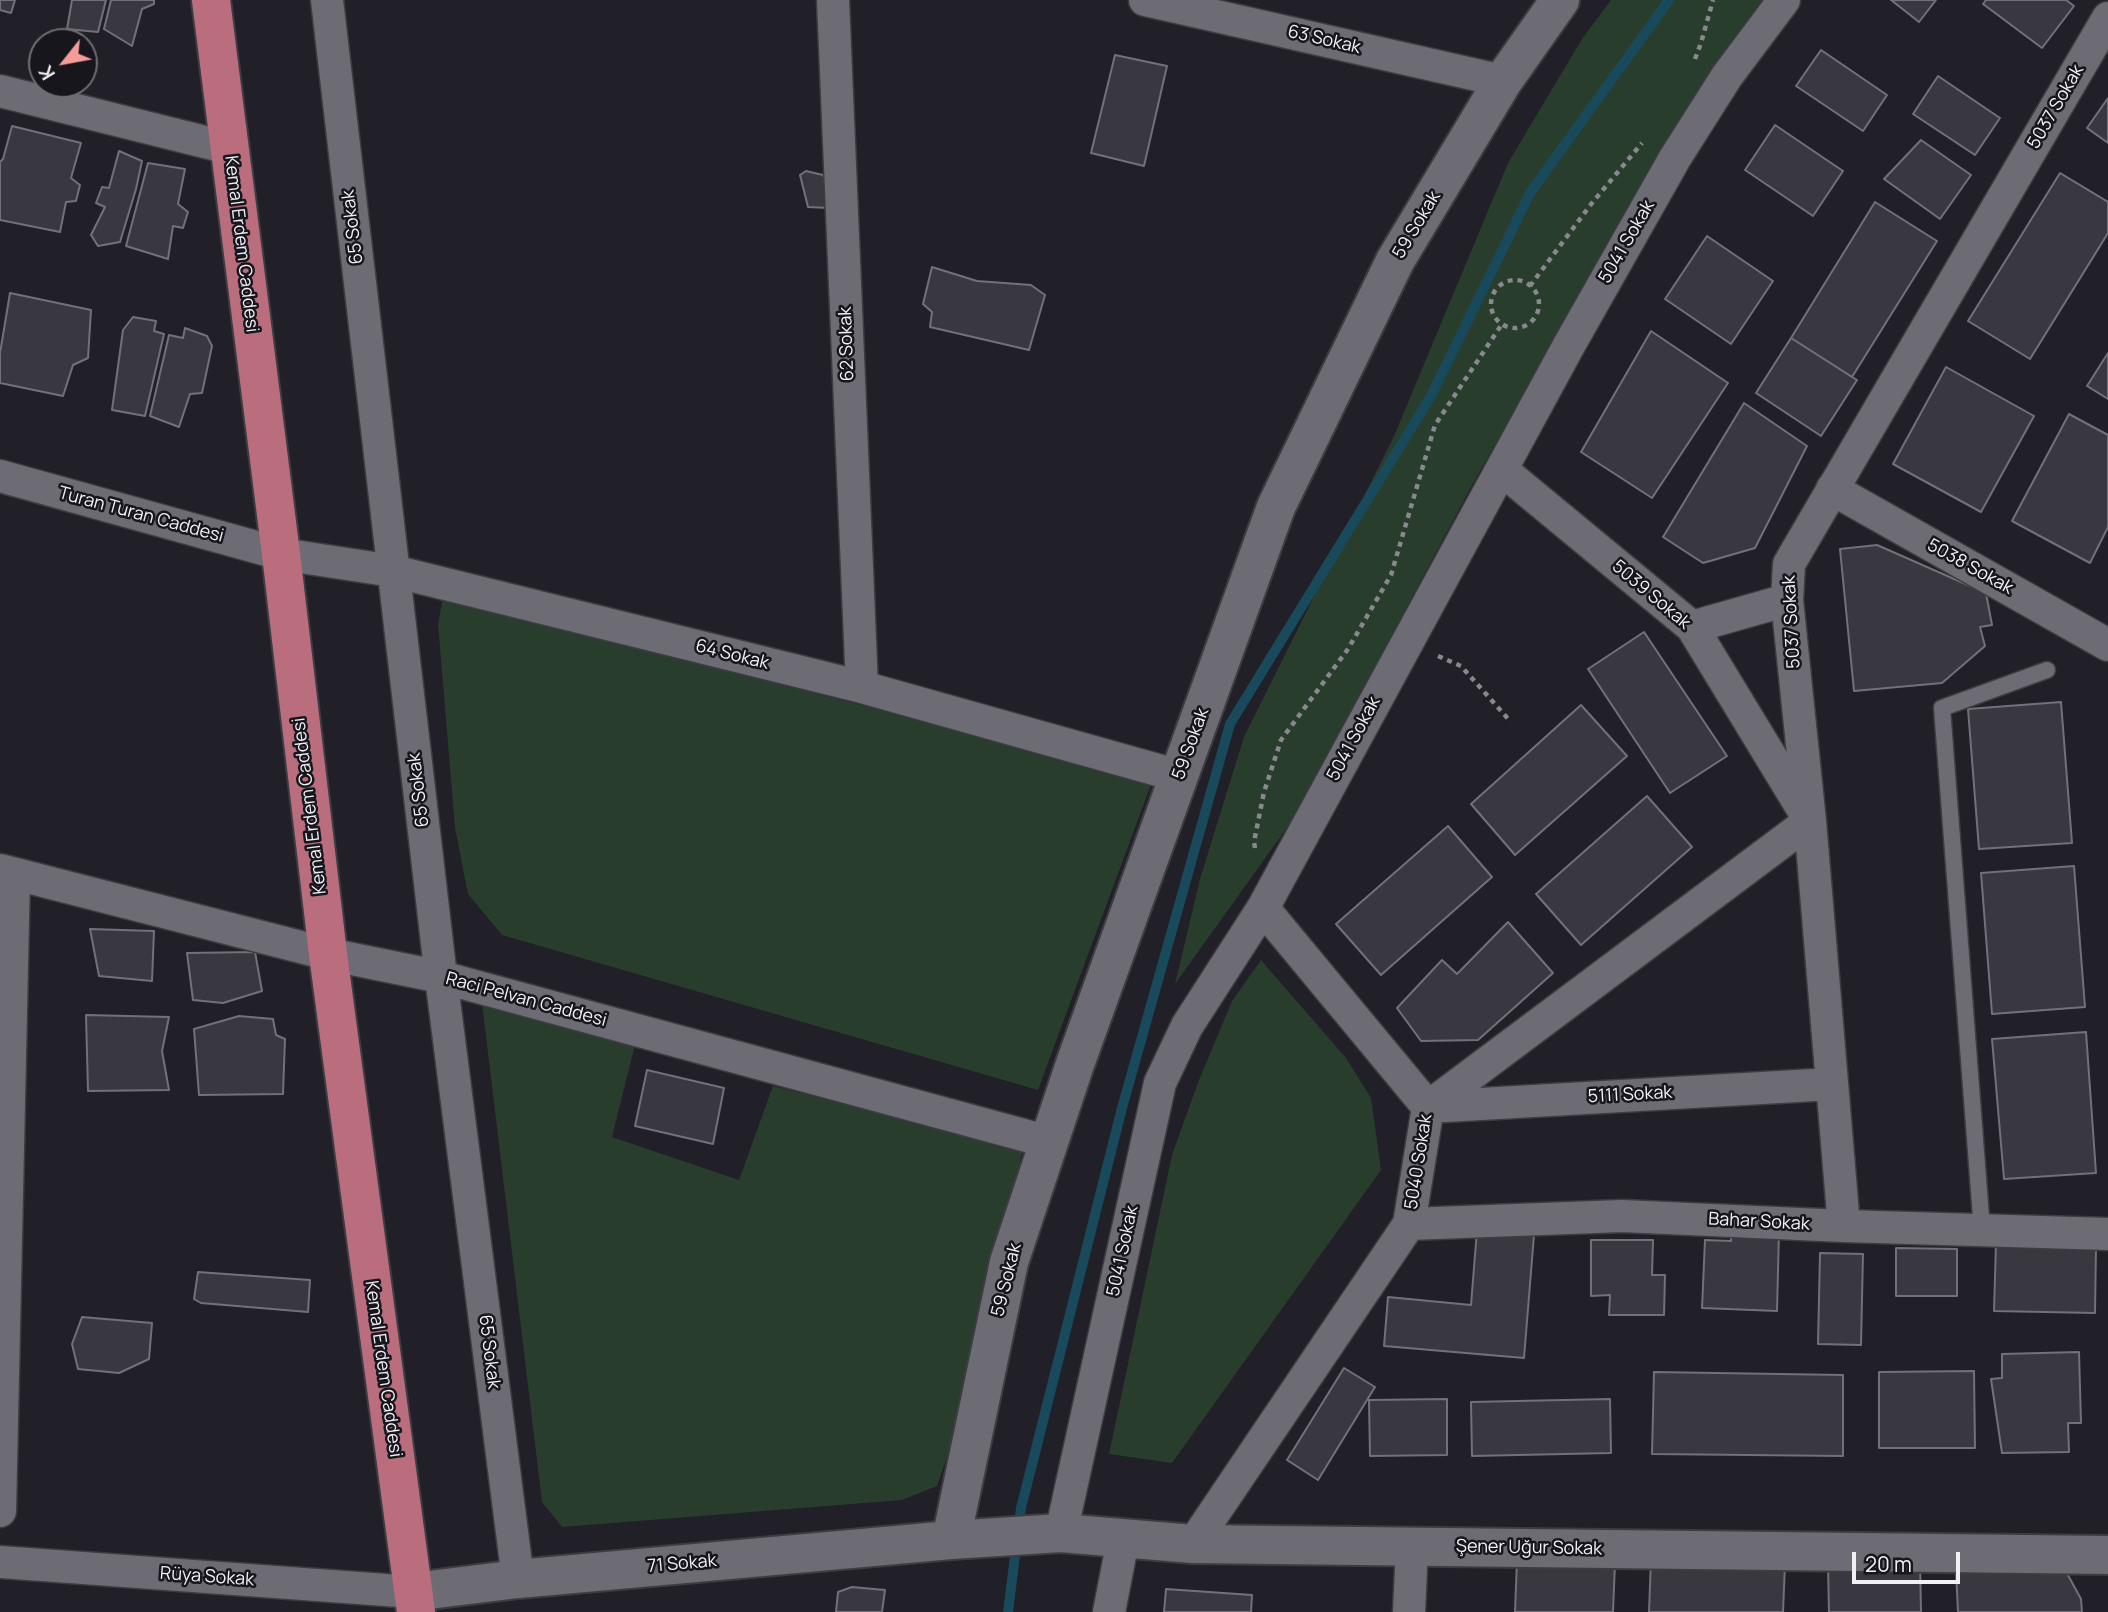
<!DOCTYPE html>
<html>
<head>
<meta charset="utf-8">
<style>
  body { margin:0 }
  #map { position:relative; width:2108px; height:1612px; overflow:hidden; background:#211f27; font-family:Manrope,sans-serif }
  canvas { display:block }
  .north { position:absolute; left:28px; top:28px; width:70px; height:70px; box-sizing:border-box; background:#18161d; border:2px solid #6f6d73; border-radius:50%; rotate:239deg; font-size:19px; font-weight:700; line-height:28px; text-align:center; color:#f1f0f5 }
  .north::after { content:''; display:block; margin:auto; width:24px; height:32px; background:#f59b9a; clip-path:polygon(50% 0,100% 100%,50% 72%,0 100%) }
  .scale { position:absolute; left:1852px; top:1552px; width:108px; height:32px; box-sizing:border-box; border:4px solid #f1f0f5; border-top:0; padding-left:9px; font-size:21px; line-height:24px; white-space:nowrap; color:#f1f0f5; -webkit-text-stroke:5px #18161d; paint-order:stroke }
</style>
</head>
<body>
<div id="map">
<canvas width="2108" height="1612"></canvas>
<div class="north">K</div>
<div class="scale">20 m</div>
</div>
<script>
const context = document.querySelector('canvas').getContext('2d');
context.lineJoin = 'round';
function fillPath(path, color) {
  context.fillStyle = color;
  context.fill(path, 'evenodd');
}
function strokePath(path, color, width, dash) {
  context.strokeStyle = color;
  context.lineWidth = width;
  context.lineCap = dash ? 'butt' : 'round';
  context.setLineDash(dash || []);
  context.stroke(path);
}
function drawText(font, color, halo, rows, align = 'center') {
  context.font = font + ' Manrope,sans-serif';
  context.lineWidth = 5;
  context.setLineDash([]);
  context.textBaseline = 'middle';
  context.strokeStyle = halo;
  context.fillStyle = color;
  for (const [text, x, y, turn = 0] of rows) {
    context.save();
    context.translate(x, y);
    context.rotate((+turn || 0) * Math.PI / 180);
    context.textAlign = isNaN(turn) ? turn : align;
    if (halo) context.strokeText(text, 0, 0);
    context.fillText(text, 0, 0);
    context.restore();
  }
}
fillPath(new Path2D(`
  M1611,0H1764L1708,77L1625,216L1471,487L1294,818L1175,984L1200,879L1244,737L1394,436L1508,163L1582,39Z
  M443,599L1153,779L1038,1090L502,935L468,894L455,828L438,624Z
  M1261,960L1346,1058L1371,1098L1381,1170L1172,1463L1109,1454L1172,1155L1199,1080L1232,1001Z
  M482,1003L635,1045L612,1137L739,1180L773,1086L1023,1149L955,1434L937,1486L902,1500L562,1527L542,1502Z`), '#293d2d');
strokePath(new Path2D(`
  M1008,1612L1021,1508L1122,1108L1230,724L1431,396L1530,193L1669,0`), '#184a5c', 10);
const building = new Path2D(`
  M0,0H15L11,13L0,10Z
  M72,0H106L98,32L67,29Z
  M111,0H154V4L142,9L132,46L104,29Z
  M1891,0H1936L1919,22Z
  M1986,0H2066L2074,6L2042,48L1983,4Z
  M1821,50L1887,95L1863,131L1796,86Z
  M1115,55L1167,66L1144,166L1091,153Z
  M1938,76L2000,118L1975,155L1913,114Z
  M2108,98V143L2087,128Z
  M1775,125L1843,171L1813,216L1745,170Z
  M12,126L81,143L71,178L80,185L76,201L66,202L60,232L0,220V162L3,159Z
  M1921,140L1971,175L1940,219L1884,179Z
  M119,151L142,161L136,189L120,242L98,246L91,235L105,207L96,203L102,187L109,188Z
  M148,163L185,169L178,204L188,212L183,228L173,226L168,259L126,246Z
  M806,171L823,175L829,194V208L808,207L800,175Z
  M2060,173L2108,202V233L2030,359L1968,321Z
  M1875,202L1937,241L1852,377L1791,338Z
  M1707,236L1773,281L1731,344L1665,299Z
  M932,267L977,281L1031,285L1045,295L1029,350L930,327L932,312L923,304Z
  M10,293L91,310L88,358L73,365L63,396L0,383V353Z
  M133,317L156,321L154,331L164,334L145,416L112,410L123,330Z
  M185,328L207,336L212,346L202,393L190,394L179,427L150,416L169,335L183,338Z
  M1651,331L1728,383L1652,498L1581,452Z
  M1791,338L1857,380L1821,436L1756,393Z
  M2108,353V399L2087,386Z
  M1946,367L2034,416L1981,512L1893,464Z
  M1744,403L1807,446L1755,548L1703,563L1663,537Z
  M2069,414L2108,435V527L2090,563L2012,521Z
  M1877,545L1986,593L1992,625L1980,627L1985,646L1942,683L1854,691L1840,549Z
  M1644,632L1727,756L1670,793L1588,669Z
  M2061,702L2072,843L1979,849L1968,709Z
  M1581,705L1627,756L1515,855L1471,804Z
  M1647,796L1692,847L1581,945L1536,894Z
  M1448,826L1492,877L1381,975L1336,924Z
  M2074,866L2085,1007L1992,1014L1981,873Z
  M1508,922L1553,973L1478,1040L1421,1041L1397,1008L1442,960L1457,974Z
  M90,929L154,931L152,981L99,976Z
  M255,952L262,991L223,1003L193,1000L187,953Z
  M86,1015L169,1017L162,1051L169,1090L88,1091Z
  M239,1016L273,1019L276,1035L285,1039L283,1094L199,1095L194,1029Z
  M2086,1032L2096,1173L2004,1179L1992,1039Z
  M647,1070L724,1088L713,1144L635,1126Z
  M1731,1229L1779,1231L1777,1311L1702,1308L1705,1240L1731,1241Z
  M1477,1230L1534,1235L1524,1358L1384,1346L1388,1297L1471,1305Z
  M1591,1240H1653L1652,1275H1665L1664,1315H1609L1610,1295L1591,1296Z
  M1996,1243L2096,1246L2095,1313L1994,1311Z
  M1896,1248L1957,1249V1296H1896Z
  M1820,1253L1863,1254L1861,1345L1818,1344Z
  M198,1272L310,1280L308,1312L201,1303L194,1299Z
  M82,1317L152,1323L149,1359L119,1373L78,1369L72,1344Z
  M2079,1352L2081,1423H2068L2069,1452L2002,1453L1991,1379L2002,1378V1354Z
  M1344,1368L1375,1387L1318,1480L1287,1460Z
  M1974,1371L1975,1448H1879V1372Z
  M1654,1372L1843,1375V1456L1652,1454Z
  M1447,1399V1455L1370,1456L1369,1400Z
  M1610,1399L1611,1453L1472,1456L1471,1402Z
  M1651,1558L1785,1564L1783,1612H1649Z
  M1517,1560L1615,1563L1613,1612H1515Z
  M1920,1562L1921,1612H1829L1828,1564Z
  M2063,1566L2081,1599L2082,1612H1958L1956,1570Z
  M852,1587L885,1590L882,1612H836L838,1592Z
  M1166,1589L1252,1595L1251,1612H1164Z`);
fillPath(building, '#393841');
strokePath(building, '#71717a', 2);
const service = new Path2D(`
  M1982,1230L1942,708L2047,670`);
const minor = new Path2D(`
  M327,0L441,977L518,1579
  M833,0L862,687
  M1145,0L1503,81
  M0,91L229,148
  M0,476L281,554L393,571L862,687L1179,776
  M1832,489L2108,645
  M1692,627L1787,600
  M0,870L328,954L441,977L1049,1142
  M1263,908L1428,1107L1832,1084
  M1409,1224L1622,1216L1844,1226L2108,1234
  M1844,1226L1810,821L1787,600L1789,564L2108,18
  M0,1511L14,874
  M1061,1533L1160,1083L1187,1026L1263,908L1568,347L1675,158L1727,76L1784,0
  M1193,1544L1409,1224L1428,1107L1810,821L1692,627L1502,470
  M0,1562L413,1592
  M1109,1612L1123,1540
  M1409,1612L1412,1547`);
const tertiary = new Path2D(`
  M951,1540L1009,1262L1075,1064L1276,507L1395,261L1503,81L1560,0
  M413,1592L518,1579L951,1540L1061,1533L1193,1544L2108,1555`);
const primary = new Path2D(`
  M211,0L281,554L328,954L416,1612`);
strokePath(service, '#3d3c42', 19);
strokePath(minor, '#3d3c42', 35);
strokePath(tertiary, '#3d3c42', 42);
strokePath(primary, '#3d3c42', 42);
strokePath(new Path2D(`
  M1695,59L1701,43L1713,0
  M1491 304a24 24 0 1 1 48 0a24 24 0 1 1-48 0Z
  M1530,286L1592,203L1642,143
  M1438,656L1461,666L1511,722
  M1255,848L1254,842L1264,792L1281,740L1348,649L1391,575L1435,425L1502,324`), '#8a888f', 4.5, [5, 5]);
strokePath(service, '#6d6c75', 16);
strokePath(minor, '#6d6c75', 32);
strokePath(tertiary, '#6d6c75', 38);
strokePath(primary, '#ba6d7c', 38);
drawText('18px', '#f1f0f5', '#18161d', [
  ["63 Sokak",1324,40,13],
  ["5037 Sokak",2056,107,-60],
  ["59 Sokak",1417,225,-59],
  ["65 Sokak",353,227,-97],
  ["5041 Sokak",1627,242,-60],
  ["Kemal Erdem Caddesi",241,244,83],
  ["62 Sokak",847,344,-92],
  ["Turan Turan Caddesi",141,515,15],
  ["5038 Sokak",1970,567,29],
  ["5039 Sokak",1651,595,40],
  ["5037 Sokak",1792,622,-93],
  ["64 Sokak",732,655,14],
  ["5041 Sokak",1354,739,-62],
  ["59 Sokak",1191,744,-70],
  ["65 Sokak",419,790,-97],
  ["Kemal Erdem Caddesi",310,806,-97],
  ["Raci Pelvan Caddesi",526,1000,15],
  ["5111 Sokak",1630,1095,-3],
  ["5040 Sokak",1419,1162,-81],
  ["Bahar Sokak",1759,1222,3],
  ["5041 Sokak",1123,1251,-78],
  ["59 Sokak",1007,1280,-76],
  ["65 Sokak",489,1352,83],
  ["Kemal Erdem Caddesi",383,1369,82],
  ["Şener Uğur Sokak",1529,1548,1],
  ["71 Sokak",682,1564,-5],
  ["Rüya Sokak",207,1577,4]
]);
</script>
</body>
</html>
